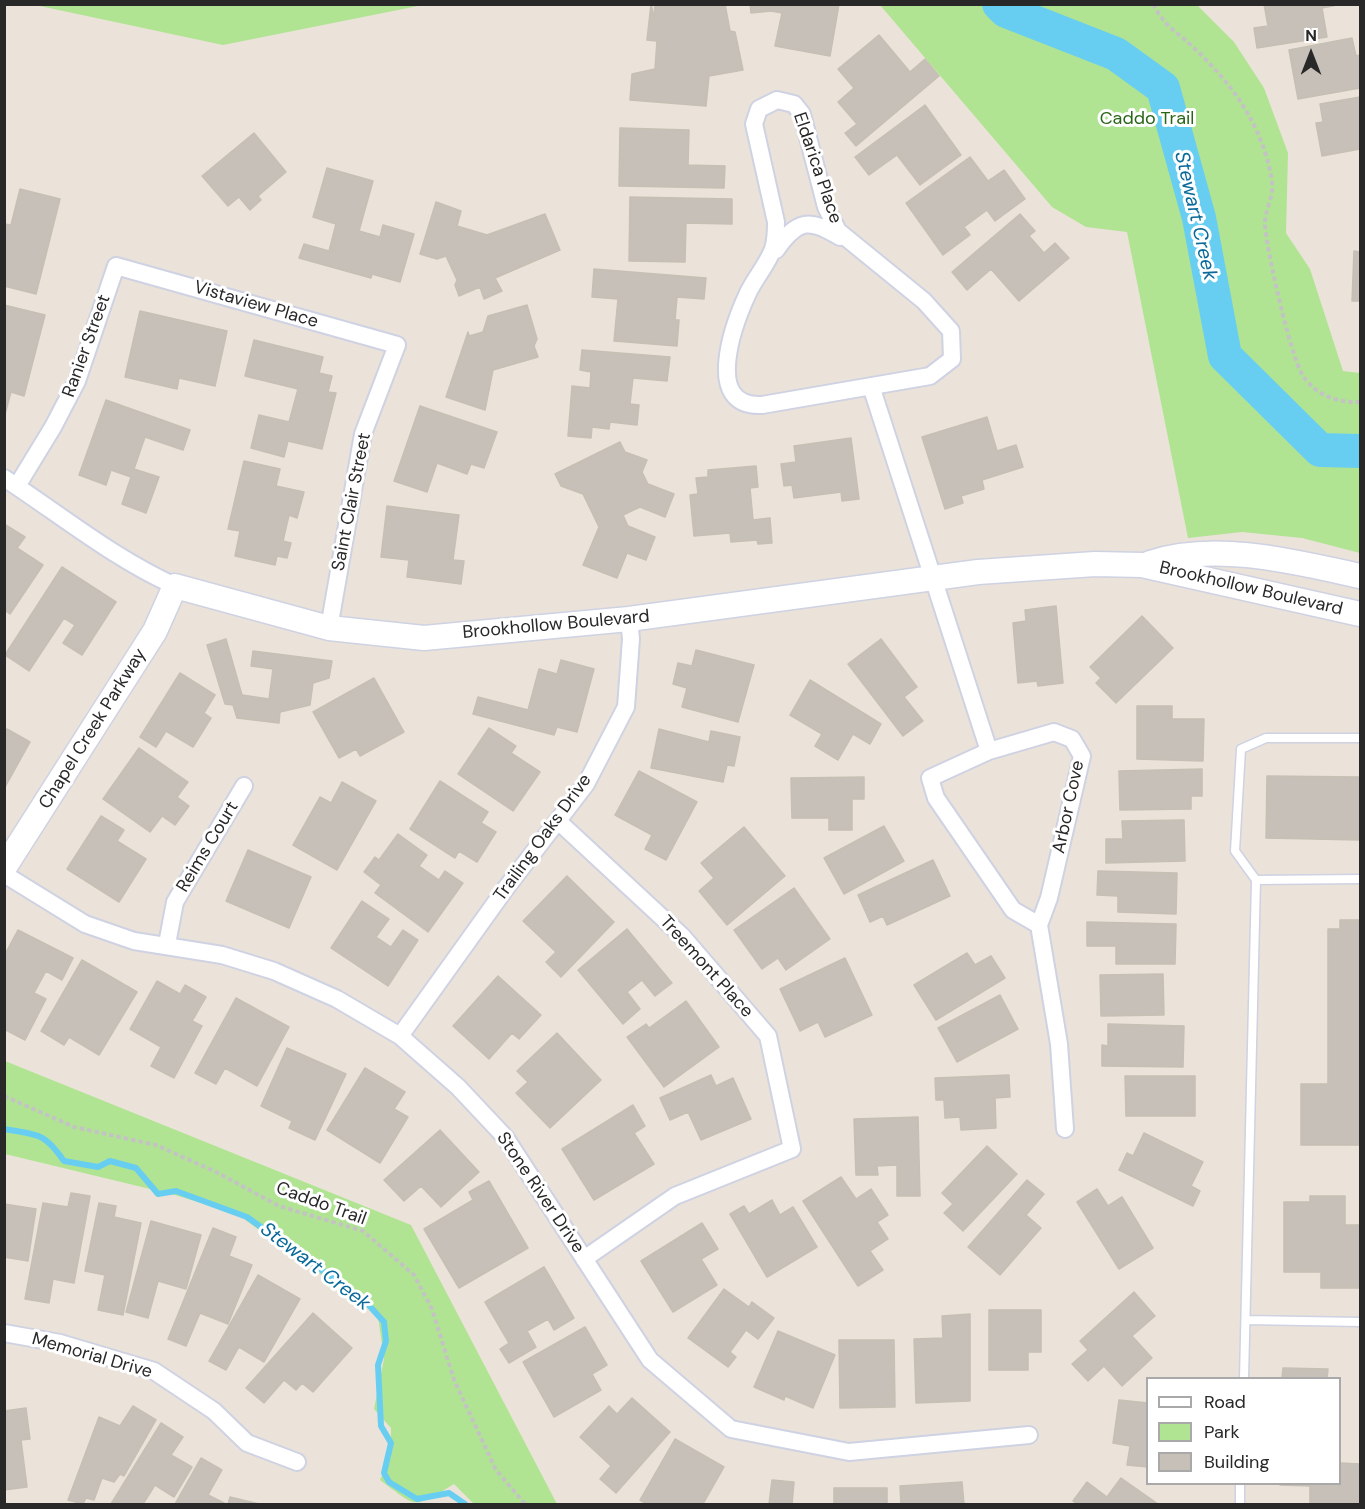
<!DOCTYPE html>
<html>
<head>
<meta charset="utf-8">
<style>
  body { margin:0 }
  #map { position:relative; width:1365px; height:1509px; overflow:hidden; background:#ebe3d9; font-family:"DM Sans",sans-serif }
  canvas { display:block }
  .frame { position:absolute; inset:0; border:6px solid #282828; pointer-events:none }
  .legend { position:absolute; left:1146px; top:1377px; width:195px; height:108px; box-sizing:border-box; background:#fff; border:2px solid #a9a9a9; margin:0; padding:8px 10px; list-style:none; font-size:18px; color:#282828 }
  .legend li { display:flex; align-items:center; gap:12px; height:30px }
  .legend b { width:30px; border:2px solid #a9a9a9 }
  .north { position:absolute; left:1281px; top:24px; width:60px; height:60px; -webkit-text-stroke:4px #fff; paint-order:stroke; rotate:0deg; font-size:16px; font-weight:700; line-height:24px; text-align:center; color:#282828 }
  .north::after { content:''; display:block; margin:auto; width:21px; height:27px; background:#282828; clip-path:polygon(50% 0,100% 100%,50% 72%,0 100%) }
</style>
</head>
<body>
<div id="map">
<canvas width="1365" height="1509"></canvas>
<div class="frame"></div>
<ul class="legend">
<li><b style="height:8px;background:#fff"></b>Road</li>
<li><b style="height:16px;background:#b0e493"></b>Park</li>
<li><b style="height:16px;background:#c6c0b9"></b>Building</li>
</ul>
<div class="north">N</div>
</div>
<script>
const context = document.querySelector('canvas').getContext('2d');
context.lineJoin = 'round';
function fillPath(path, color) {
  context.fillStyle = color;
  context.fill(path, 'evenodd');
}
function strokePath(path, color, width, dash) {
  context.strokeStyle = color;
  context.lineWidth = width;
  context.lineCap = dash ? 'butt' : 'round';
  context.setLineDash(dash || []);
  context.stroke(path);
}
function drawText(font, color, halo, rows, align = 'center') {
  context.font = font + ' "DM Sans",sans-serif';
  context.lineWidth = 6;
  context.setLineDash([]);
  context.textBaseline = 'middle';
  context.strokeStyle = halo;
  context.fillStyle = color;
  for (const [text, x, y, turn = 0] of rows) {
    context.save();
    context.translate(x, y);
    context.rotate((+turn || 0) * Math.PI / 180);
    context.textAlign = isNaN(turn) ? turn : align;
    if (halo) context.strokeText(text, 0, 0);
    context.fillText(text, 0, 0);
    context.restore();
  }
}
fillPath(new Path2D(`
  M35,5H423L223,45Z
  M880,5H1197L1234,42L1264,88L1288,153L1286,233L1310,269L1343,371L1360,373V553L1302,538L1242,532L1188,538L1127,232L1086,227L1052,207Z
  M5,1061L411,1225L557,1504H474L454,1484C412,1509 419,1509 380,1480L391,1456V1428L374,1409L384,1359L378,1316L237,1214L175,1195L5,1154Z`), '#b0e493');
strokePath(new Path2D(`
  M4,1129C37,1135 43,1131 64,1161L98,1167L110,1161L136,1168L158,1194L176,1191L247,1217L365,1301L384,1322L386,1341L378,1365L381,1426L391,1443L384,1473L389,1482L417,1499L449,1493L465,1504`), '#68cef1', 6);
strokePath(new Path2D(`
  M999,4L1006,11L1116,54L1163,88L1199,218L1225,356L1320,450L1360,451`), '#68cef1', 34);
const building = new Path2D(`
  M651,4L654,18L655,4H725L730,31L735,32L743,70L709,76L706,106L630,100L632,74L655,69L657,41L647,40Z
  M750,4H839L830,56L775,46L782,13L771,11L751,13Z
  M1264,4H1342L1322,8L1327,37L1257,48L1254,28L1268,26Z
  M879,35L910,72L925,59L939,76L856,146L845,133L857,124L838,102L854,88L838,69Z
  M1352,38L1356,56L1360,55V88L1298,99L1289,50Z
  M1360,97V149L1322,156L1316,123L1323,122L1320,104Z
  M925,105L961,155L920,185L897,155L869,175L855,157Z
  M620,128L689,130L688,165L725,166L724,188L619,186Z
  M254,133L286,172L258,196L261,200L250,210L239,197L228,206L202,176Z
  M970,157L988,181L1004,170L1025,199L995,221L987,210L964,227L970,235L943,255L906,203Z
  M327,168L373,181L359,231L380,237L383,225L414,234L400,282L372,274L371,278L299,258L304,244L329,251L336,224L313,217Z
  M20,189L60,199L36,294L4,286V224L11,225Z
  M630,197L732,199V224L686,223L685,262L629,261Z
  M436,202L461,211L457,226L487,235L545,214L560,250L495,278L502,291L484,299L480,287L459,296L455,285L457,280L446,256L437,259L420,254Z
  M1020,214L1035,231L1029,236L1044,253L1055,243L1069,258L1019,301L991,269L967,290L952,272Z
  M1354,251L1360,252V301H1352Z
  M594,269L706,278L704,299L677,297L675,320H679L677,346L614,341L618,299L592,297Z
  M4,305L45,315L24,396L11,392L4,418Z
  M527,305L537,339L534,346L538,357L493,370L485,410L446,397L468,332L469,336L483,332L488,316Z
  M140,311L227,331L215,386L179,378L177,389L125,377Z
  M254,340L323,357L319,373L332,376L328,392L336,393L322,449L288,441L284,457L251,448L259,415L289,422L298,389L245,376Z
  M582,350L670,357L667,381L633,378L630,404L639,405L637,425L610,422L609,429L592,427L591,438L568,436L572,386L590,388L591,372L580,370Z
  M106,400L190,430L183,450L145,437L134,469L159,477L146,513L122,504L131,477L111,470L106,485L79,475Z
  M420,406L497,432L484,468L471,464L467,474L437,463L427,492L394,481Z
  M987,417L997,451L1016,445L1023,467L982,480L984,489L961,496L963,503L945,509L922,437Z
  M851,438L859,499L842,501L841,492L794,498L792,485L784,486L781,464L796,462L794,446Z
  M620,442L625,452L647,460L642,472L648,484L674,494L665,517L640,507L623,515L628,526L655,537L646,560L627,553L617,578L583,565L599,527L583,494L561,486L555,474Z
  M244,461L280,469L276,486L304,492L297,518L289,515L283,541L291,543L287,558L277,556L275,565L235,556L240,531L228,529Z
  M756,466L758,487L750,488L753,520L770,518L772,543L758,544L757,540L731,542L730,533L694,536L690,495L698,494L696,478L708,477V470Z
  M387,506L459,515L453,560L464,561L461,584L407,577L409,560L381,557Z
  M4,524L25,537L17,548L43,565L10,614L4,610Z
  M62,567L116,602L82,655L63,643L75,625L64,618L29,671L5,655Z
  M1056,606L1063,683L1038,686L1037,681L1018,683L1013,623L1026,621L1025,610Z
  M1142,616L1173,648L1116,703L1096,683L1101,678L1090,667Z
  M226,639L242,695L269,699L273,669L251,666L253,651L332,661L329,678L313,683L310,705L280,712L279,723L237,718L233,705L225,704L207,645Z
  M881,639L917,687L904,697L923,721L903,736L848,664Z
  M696,650L754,665L738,722L682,707L687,688L673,684L678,663L692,666Z
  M561,660L594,669L577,732L557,727L554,735L473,714L478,697L528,710L539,669L557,674Z
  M180,673L215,695L204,713L211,718L193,747L166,731L156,747L140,737Z
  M374,678L404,732L360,756L356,749L339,758L313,712Z
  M810,680L881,724L870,744L853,734L838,760L815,746L822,734L790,715Z
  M1137,706H1172V719H1204L1203,761L1137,759Z
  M489,728L516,746L511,753L540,772L513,811L458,774Z
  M7,729L30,742L4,789V734Z
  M659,729L709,742L711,731L740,737L734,766L727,765L723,782L651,768Z
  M139,748L188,782L177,797L189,806L175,825L162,816L150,832L103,799Z
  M1202,769V796H1191V809L1120,810L1119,771Z
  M639,771L697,802L666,860L645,849L652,835L615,815Z
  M1267,776L1360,777V840L1266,838Z
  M864,777V799H852V830H829V818H792L791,778Z
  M440,781L488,812L481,823L496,832L477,862L459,851L455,858L410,829Z
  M342,782L376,801L337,870L293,845L320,797L331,803Z
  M101,816L124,830L117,841L146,859L119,902L67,869Z
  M1184,820L1185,861L1106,863V839H1123L1122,821Z
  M884,826L904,861L844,894L824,858Z
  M744,827L785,876L727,925L699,891L714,878L701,863Z
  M398,834L427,855L419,866L439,880L445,871L463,883L428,932L375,893L381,885L364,872L375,857L379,860Z
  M248,850L311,877L289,928L226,901Z
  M933,860L950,896L887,925L883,916L870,922L858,895Z
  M1098,871L1177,873L1176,914L1118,912V896L1097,895Z
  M567,876L614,922L561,977L546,962L556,952L523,921Z
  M794,888L830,939L786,970L778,958L762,969L734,930Z
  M362,901L389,919L376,937L391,947L403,930L418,940L388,986L331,948Z
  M1340,920H1360V1145H1301V1084H1328V929H1340Z
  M1087,922L1176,924L1175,964H1116V946H1087Z
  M627,929L672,983L655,996L642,980L627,992L640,1009L623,1024L578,970Z
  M18,930L73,958L62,980L46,971L34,993L46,999L25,1040L4,1029V956Z
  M967,953L975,965L991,956L1005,978L936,1020L914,985Z
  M845,958L872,1015L825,1037L818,1022L800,1031L780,989Z
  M82,960L137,992L99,1055L69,1037L64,1045L41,1031Z
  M1163,974L1164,1015L1101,1016L1100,975Z
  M498,976L541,1015L519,1039L512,1033L489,1059L453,1026Z
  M157,981L180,994L185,985L206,997L192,1021L202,1026L174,1078L151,1066L161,1047L130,1029Z
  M1000,995L1018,1029L957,1062L938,1028Z
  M236,998L289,1027L257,1086L225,1068L216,1084L195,1073Z
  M686,1001L719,1047L664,1087L627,1037L646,1024L649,1028Z
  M1108,1024L1184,1026L1183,1067L1102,1066V1045L1108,1046Z
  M557,1033L601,1080L550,1128L516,1093L528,1082L517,1071Z
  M287,1048L346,1074L315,1140L289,1128L292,1121L261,1106Z
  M365,1068L405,1092L394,1109L408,1117L380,1163L327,1130Z
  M711,1075L716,1086L733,1078L751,1119L701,1140L688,1112L670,1120L660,1098Z
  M1009,1075L1010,1097L995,1098L996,1128L961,1130L960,1117L945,1118L944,1100H936L935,1078Z
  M1125,1076H1195V1116H1126Z
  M633,1105L645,1126L634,1133L654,1164L594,1200L562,1149Z
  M918,1117L920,1196H897V1165L877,1166L878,1175H856L854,1119Z
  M440,1130L479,1172L441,1207L421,1186L404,1201L384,1180Z
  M1144,1133L1203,1162L1191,1186L1200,1191L1193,1206L1119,1170L1127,1153L1133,1156Z
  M987,1146L1017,1174L963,1231L944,1213L953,1204L942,1193Z
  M841,1177L856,1199L871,1189L888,1215L877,1222L888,1239L870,1251L883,1270L858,1286L803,1201Z
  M1027,1180L1044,1194L1026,1215L1041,1228L1000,1275L968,1247Z
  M489,1181L528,1248L459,1288L424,1229L473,1200L469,1192Z
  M1097,1189L1108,1206L1122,1197L1153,1248L1119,1269L1077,1202Z
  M71,1193L90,1196L74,1283L53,1279L49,1303L25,1299L43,1203L68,1207Z
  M1310,1196H1345V1225H1360V1288H1321V1272H1284V1202H1310Z
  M772,1200L780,1215L793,1207L817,1247L767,1277L730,1214L744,1206L749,1214Z
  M99,1203L116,1206L114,1217L141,1223L123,1315L98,1310L105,1275L85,1271Z
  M4,1204L36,1209L28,1261L4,1257Z
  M151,1221L201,1235L186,1289L158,1281L148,1318L126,1312Z
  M702,1223L718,1249L701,1259L717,1285L673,1312L641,1261Z
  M213,1228L236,1237L229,1256L252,1265L228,1324L200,1313L186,1346L168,1339Z
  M544,1267L574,1318L554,1330L548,1319L527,1331L536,1347L509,1363L500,1349L509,1343L485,1302Z
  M258,1275L300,1299L264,1362L239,1347L226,1370L209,1361Z
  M724,1289L749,1307L752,1302L774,1318L758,1339L746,1330L730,1352L736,1357L728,1367L688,1338Z
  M1134,1292L1155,1316L1132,1336L1152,1358L1122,1386L1104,1366L1088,1381L1072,1364L1088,1350L1080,1341Z
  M989,1310H1041V1352H1028V1370H989Z
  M313,1313L352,1348L313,1392L302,1383L296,1390L284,1380L264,1403L246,1388Z
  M970,1314V1401L916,1403L914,1339L943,1338L942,1316Z
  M585,1327L607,1365L592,1374L601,1390L554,1417L523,1362Z
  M778,1331L835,1355L813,1408L785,1396L784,1400L754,1387Z
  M839,1340H894L895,1407L840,1408Z
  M1283,1368L1328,1369L1327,1378H1282Z
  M632,1398L670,1432L616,1493L600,1479L611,1466L580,1437L609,1406L617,1414Z
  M1119,1400L1148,1403V1467L1127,1465L1130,1446L1113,1443Z
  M133,1406L156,1420L124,1476L120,1474L114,1482L102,1478L94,1500L86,1498L83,1504L68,1500L99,1417L120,1426Z
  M26,1408L30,1439L21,1440L27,1487L4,1490V1411Z
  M161,1423L183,1437L171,1455L192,1467L174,1497L155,1485L143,1504H111Z
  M675,1439L724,1467L703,1504H647L640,1500Z
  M1360,1457V1504H1310V1486L1280,1485L1340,1484V1463L1360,1464Z
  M201,1458L222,1470L208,1495L226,1504H175Z
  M1121,1478L1158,1504H1077L1073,1501L1087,1482L1107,1497Z
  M772,1480L794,1482L792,1504H769Z
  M962,1482L964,1504H901L900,1486Z
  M834,1488H887V1504H834Z
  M230,1497L259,1504H228Z`);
fillPath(building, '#c6c0b9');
strokePath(building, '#c6bfb3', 1.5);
const lane = new Path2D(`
  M1256,880L1360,879
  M1246,1320L1360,1322
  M1244,1378L1256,880L1235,851L1241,749L1266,738H1360
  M1240,1504V1484`);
const street = new Path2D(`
  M777,100L794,104L802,114L826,207L838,231L924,301L951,331L952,359L930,376L762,405C702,408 734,323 748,293C755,278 767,265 773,249C776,240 776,231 776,222L754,124L759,109Z
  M776,250C798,219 809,218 840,237
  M871,386L989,751
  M4,478C61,515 113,558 175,586
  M17,486L53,427L77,381L116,266L397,345L363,434L329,628
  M558,821L682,936L768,1036L792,1149L675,1196L584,1259
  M4,874L85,924L134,941L222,955L274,971L337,999L400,1036L458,1087L505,1137L650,1360L731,1429L849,1452L1029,1435
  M1039,925L1013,910L936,798L930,778L989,751L1054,732L1072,739L1082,756L1049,898L1039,925L1059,1044L1065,1129
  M167,944L175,902L244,786
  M400,1036L506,888L586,784L626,707L631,639L629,619
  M4,1333L60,1343L154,1371L214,1411L247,1443L297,1462`);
const secondary = new Path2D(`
  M1150,563C1215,541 1296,562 1360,576
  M4,868L155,631L175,586L329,628L424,638L629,619L978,572L1095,564L1142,565L1360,614`);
strokePath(lane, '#ced2e2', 11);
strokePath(street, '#ced2e2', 20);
strokePath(secondary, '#ced2e2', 27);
strokePath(new Path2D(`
  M1153,4C1166,28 1175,30 1193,47C1214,67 1234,89 1248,114C1259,133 1270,161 1272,183C1274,196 1265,210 1265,223C1265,245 1291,357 1302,374C1314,395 1338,403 1360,402
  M4,1096L74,1127L156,1145L216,1172L279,1206L363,1231L414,1275L432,1309L454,1380L496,1470L525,1504`), '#c3c3c3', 4, [4.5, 3]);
strokePath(lane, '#fff', 8);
strokePath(street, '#fff', 16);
strokePath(secondary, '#fff', 24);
drawText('18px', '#296517', '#fff', [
  ["Caddo Trail",1147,119]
]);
drawText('18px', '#282828', '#fff', [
  ["Eldarica Place",817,168,71],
  ["Vistaview Place",256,305,16],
  ["Ranier Street",87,346,-70],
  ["Saint Clair Street",352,502,-79],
  ["Brookhollow Boulevard",1251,589,13],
  ["Brookhollow Boulevard",556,625,-5],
  ["Chapel Creek Parkway",93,729,-58],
  ["Arbor Cove",1069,807,-78],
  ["Trailing Oaks Drive",543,838,-54],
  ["Reims Court",208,847,-59],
  ["Treemont Place",706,967,48],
  ["Stone River Drive",540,1193,56],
  ["Caddo Trail",321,1204,20],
  ["Memorial Drive",92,1356,16]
]);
drawText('italic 20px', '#0a6a99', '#fff', [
  ["Stewart Creek",1195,216,77],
  ["Stewart Creek",315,1267,37]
]);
</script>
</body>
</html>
